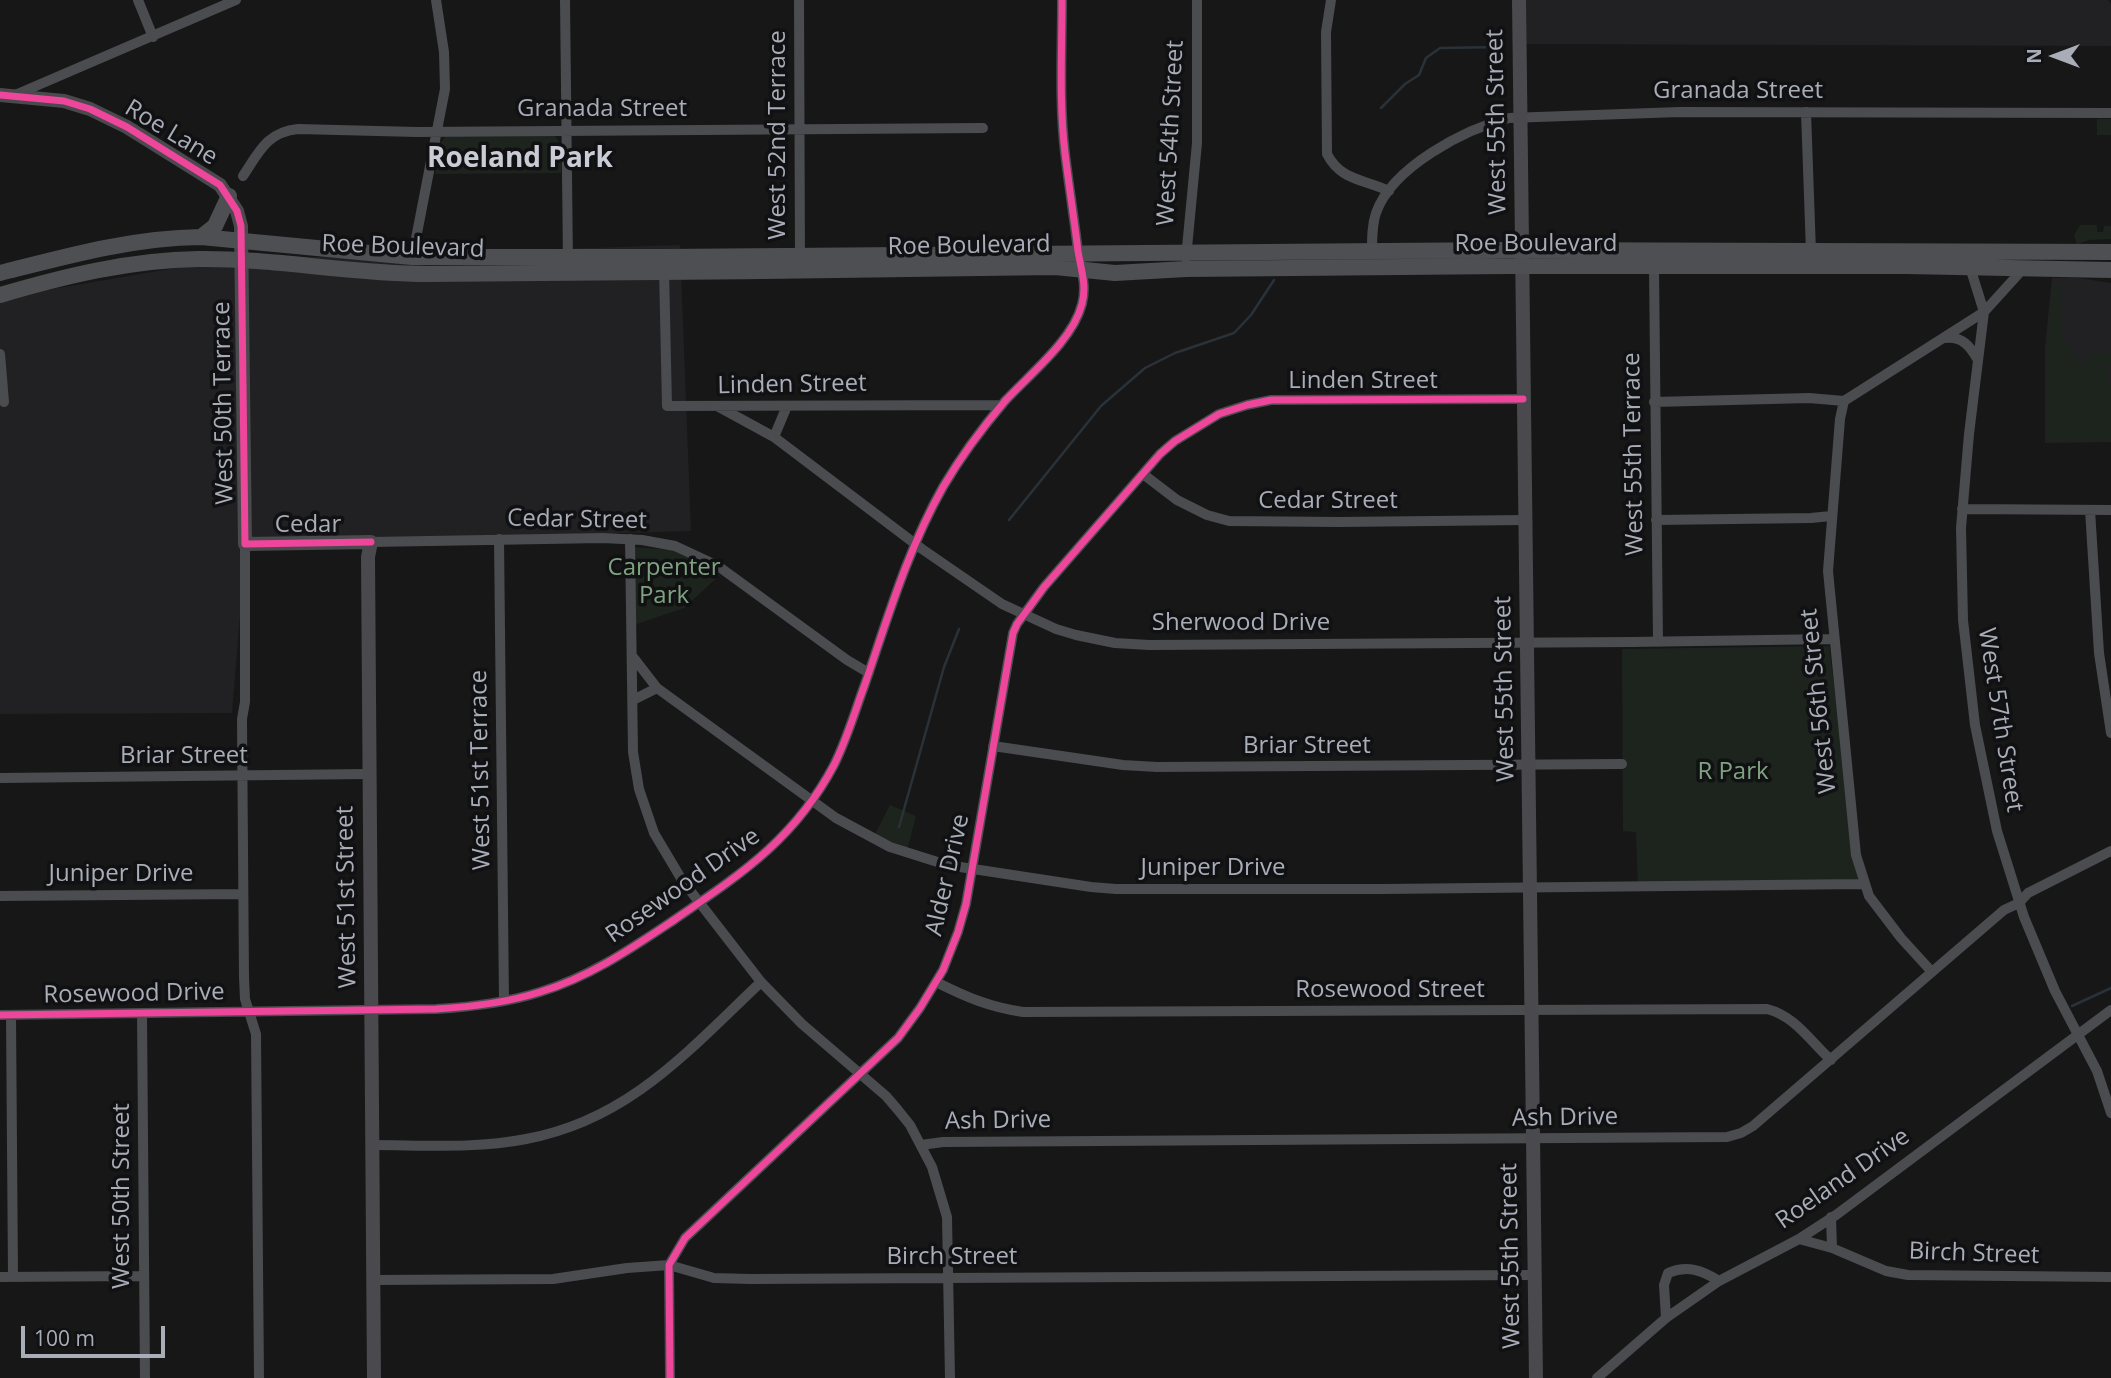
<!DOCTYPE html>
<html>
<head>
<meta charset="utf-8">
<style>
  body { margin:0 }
  #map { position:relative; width:2111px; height:1378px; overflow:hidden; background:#171717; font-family:"Open Sans",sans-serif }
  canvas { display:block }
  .north { position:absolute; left:2020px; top:21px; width:70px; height:70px; -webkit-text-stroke:5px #111113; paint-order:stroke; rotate:270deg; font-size:19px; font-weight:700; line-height:28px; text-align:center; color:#a8adb8 }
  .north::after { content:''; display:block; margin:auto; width:24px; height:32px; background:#a8adb8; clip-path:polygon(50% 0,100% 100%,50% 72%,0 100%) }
  .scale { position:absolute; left:21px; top:1326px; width:144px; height:32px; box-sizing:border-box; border:4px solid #a8adb8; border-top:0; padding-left:9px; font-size:21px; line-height:24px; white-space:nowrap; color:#a8adb8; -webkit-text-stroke:5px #111113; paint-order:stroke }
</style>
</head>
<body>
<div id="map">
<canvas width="2111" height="1378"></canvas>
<div class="north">N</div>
<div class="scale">100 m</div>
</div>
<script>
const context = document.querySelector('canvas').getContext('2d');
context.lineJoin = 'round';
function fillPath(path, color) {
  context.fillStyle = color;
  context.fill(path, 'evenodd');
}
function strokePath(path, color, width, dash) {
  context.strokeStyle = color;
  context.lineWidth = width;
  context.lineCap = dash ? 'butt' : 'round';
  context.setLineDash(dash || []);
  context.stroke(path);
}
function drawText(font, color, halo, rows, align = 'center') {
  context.font = font + ' "Open Sans",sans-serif';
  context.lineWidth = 7;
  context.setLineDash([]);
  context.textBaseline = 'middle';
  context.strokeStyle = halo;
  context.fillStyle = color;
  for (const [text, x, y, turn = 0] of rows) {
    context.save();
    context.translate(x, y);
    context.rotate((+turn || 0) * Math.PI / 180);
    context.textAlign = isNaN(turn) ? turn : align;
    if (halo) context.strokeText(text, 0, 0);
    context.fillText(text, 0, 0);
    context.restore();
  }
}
fillPath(new Path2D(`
  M1525,0H2108L2111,4V46L1526,44Z
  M680,245L691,531L246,544L232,713L0,714V298L222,260Z
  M2052,278H2079L2111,283V442L2045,443V348Z`), '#212123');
fillPath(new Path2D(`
  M2097,119H2111V135H2097Z
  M446,136H555L561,145V173L435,174L441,142Z
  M2080,225H2097V232H2103L2104,226H2111V239L2089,240L2077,244L2074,235Z
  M2054,283L2061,284L2062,340L2085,365L2091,359L2085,353H2111V362L2107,363V379L2111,380V441L2047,442L2048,338Z
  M632,547L674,550L720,575L684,608L634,625Z
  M1829,646L1856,855L1863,884L1638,887L1636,832L1623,831L1622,649Z
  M890,805L916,816L907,851L874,836Z`), '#1d241e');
strokePath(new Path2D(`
  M1381,108L1405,84L1419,75L1426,58L1440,48L1500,47
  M1009,520L1101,406L1145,368L1175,353L1234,333L1251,315L1274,280
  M899,827L944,667L959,629
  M2072,1006L2111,988`), '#2a3239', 2.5);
strokePath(new Path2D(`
  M138,0L153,37
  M565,0L568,262
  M799,0L800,258
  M1331,0L1326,32L1327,154C1341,181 1364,179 1389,191
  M15,95L236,0
  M1806,112L1811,252
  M243,176C259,152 267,132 298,129L417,132L983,128
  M1372,251C1372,238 1372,225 1376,213C1392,167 1465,129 1509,118L1680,112L2111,113
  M1186,258L1197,143V0
  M412,259L445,89L444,52L436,0
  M1969,264L1984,312L1969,434L1961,528L1963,620L1975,725L1997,831L2024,917L2055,991L2097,1071L2111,1113
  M1654,267L1658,642
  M664,269L667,406L1002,405
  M1945,338C1962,336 1970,346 1978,360
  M0,354L4,402
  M1844,401L1840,419L1828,571L1856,855L1869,896L1901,938L1932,972
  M1654,402L1809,398L1844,401L1984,312L2023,269
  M719,407L774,437L922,549L1002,604L1056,629L1076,635L1115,643L1149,645L1632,642L1834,639
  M774,437L787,406
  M1143,474L1177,500L1207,515L1229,521L1339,522L1525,520
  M1962,509L2111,510
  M2090,510L2099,653L2111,733
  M1656,520L1811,518L1831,516
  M499,539L504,1001
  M630,539L633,752L639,789L654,833L682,880L761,982L802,1024L886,1096L898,1110L910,1125L932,1167L947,1217L950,1378
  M371,542L603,538L642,540L675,546L718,566L847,660L869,673
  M245,544V702L242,719L244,978L245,999L256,1034L259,1378
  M633,657L657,688L836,818L890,847L947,865L1091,887L1116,889H1383L1863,884
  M633,700L657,688
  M993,746L1123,765L1157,767L1622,764
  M0,778L369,774
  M0,896L243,894
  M936,982C966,997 989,1007 1023,1012L1767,1009C1795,1016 1810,1041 1831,1060
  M142,1013L145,1378
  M0,1015L436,1009C471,1007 506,1003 540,992C590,977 632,948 674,920C741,874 795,839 834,765C847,739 855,711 865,684C888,617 908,549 943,487C960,458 983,427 1005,401C1031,373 1073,340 1082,304C1087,285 1081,270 1078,251C1074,218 1069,186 1065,153C1059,103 1062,50 1062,0
  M11,1015L13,1277
  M372,1145C423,1145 476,1149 526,1139C629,1120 689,1050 761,982
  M921,1145L943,1142L1727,1137L1741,1133L1753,1126L2004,910L2019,903L2028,893L2111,851
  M1831,1217L1832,1248
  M1799,1239L1832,1248L1886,1271L1908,1275L2111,1277
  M0,1277L144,1276
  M373,1280L553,1279L627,1268L669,1265L714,1278L750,1279L1534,1275
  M1666,1318L1664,1285L1668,1273C1687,1265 1702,1270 1719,1281
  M670,1378L669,1265L685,1238L898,1038L920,1008L943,970L958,932L966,904L1013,633L1017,624L1044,587L1160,454L1175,441L1219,414L1247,405L1271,400L1523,399
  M1597,1378L1666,1318L1719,1281L1799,1239L1836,1215L2111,1010`), '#4b4c50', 10);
strokePath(new Path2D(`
  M1519,0L1536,1378
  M0,95L64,101L90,109L127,127L220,185L237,211L241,226L245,544L371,542L368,557L374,1378`), '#4a4a4e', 14);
strokePath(new Path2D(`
  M201,237L215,226L229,196
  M0,273C67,256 131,238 201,237L412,257H664L1507,250L2111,252
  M0,295C65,276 130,260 198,259C275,258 350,274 427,274C636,273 846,270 1055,267L1115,273L1186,269L1508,266H1905L2111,270`), '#4d4f52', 16);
strokePath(new Path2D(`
  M0,95L64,101L90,109L127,127L220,185L237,211L241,226L245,544L371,542
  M0,1015L436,1009C471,1007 506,1003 540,992C590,977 632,948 674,920C741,874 795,839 834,765C847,739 855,711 865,684C888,617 908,549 943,487C960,458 983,427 1005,401C1031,373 1073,340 1082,304C1087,285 1081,270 1078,251C1074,218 1069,186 1065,153C1059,103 1062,50 1062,0
  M670,1378L669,1265L685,1238L898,1038L920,1008L943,970L958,932L966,904L1013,633L1017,624L1044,587L1160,454L1175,441L1219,414L1247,405L1271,400L1523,399`), '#ed469a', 7);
drawText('24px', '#a8adb8', '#111113', [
  ["Granada Street",1738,91],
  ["Granada Street",602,109],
  ["West 55th Street",1497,122,-91],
  ["Roe Lane",171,133,31],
  ["West 54th Street",1171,133,-87],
  ["West 52nd Terrace",778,135,-90],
  ["Roe Boulevard",1536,244],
  ["Roe Boulevard",969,246,-1],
  ["Roe Boulevard",403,247,2],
  ["Linden Street",1363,381],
  ["Linden Street",792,385,-1],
  ["West 50th Terrace",224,403,-91],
  ["West 55th Terrace",1634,454,-91],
  ["Cedar Street",1328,501],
  ["Cedar Street",577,520,1],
  ["Cedar",308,525],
  ["Sherwood Drive",1241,623],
  ["West 55th Street",1505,689,-91],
  ["West 56th Street",1819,701,-96],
  ["West 57th Street",2000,720,81],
  ["Briar Street",1307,746],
  ["Briar Street",184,756],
  ["West 51st Terrace",481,770,-91],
  ["Juniper Drive",1213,868],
  ["Juniper Drive",121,874],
  ["Alder Drive",948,875,-77],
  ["Rosewood Drive",683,886,-35],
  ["West 51st Street",347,897,-91],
  ["Rosewood Street",1390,990],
  ["Rosewood Drive",134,994,-1],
  ["Ash Drive",1565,1118,-1],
  ["Ash Drive",998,1121,-1],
  ["Roeland Drive",1843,1179,-35],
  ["West 50th Street",122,1196,-90],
  ["Birch Street",1974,1254,2],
  ["West 55th Street",1511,1256,-91],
  ["Birch Street",952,1257]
]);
drawText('24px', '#7fa381', '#111113', [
  ["Carpenter",664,568],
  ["Park",664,596],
  ["R Park",1733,772]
]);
drawText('bold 28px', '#c9ccd4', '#111113', [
  ["Roeland Park",520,159]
]);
</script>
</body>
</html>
